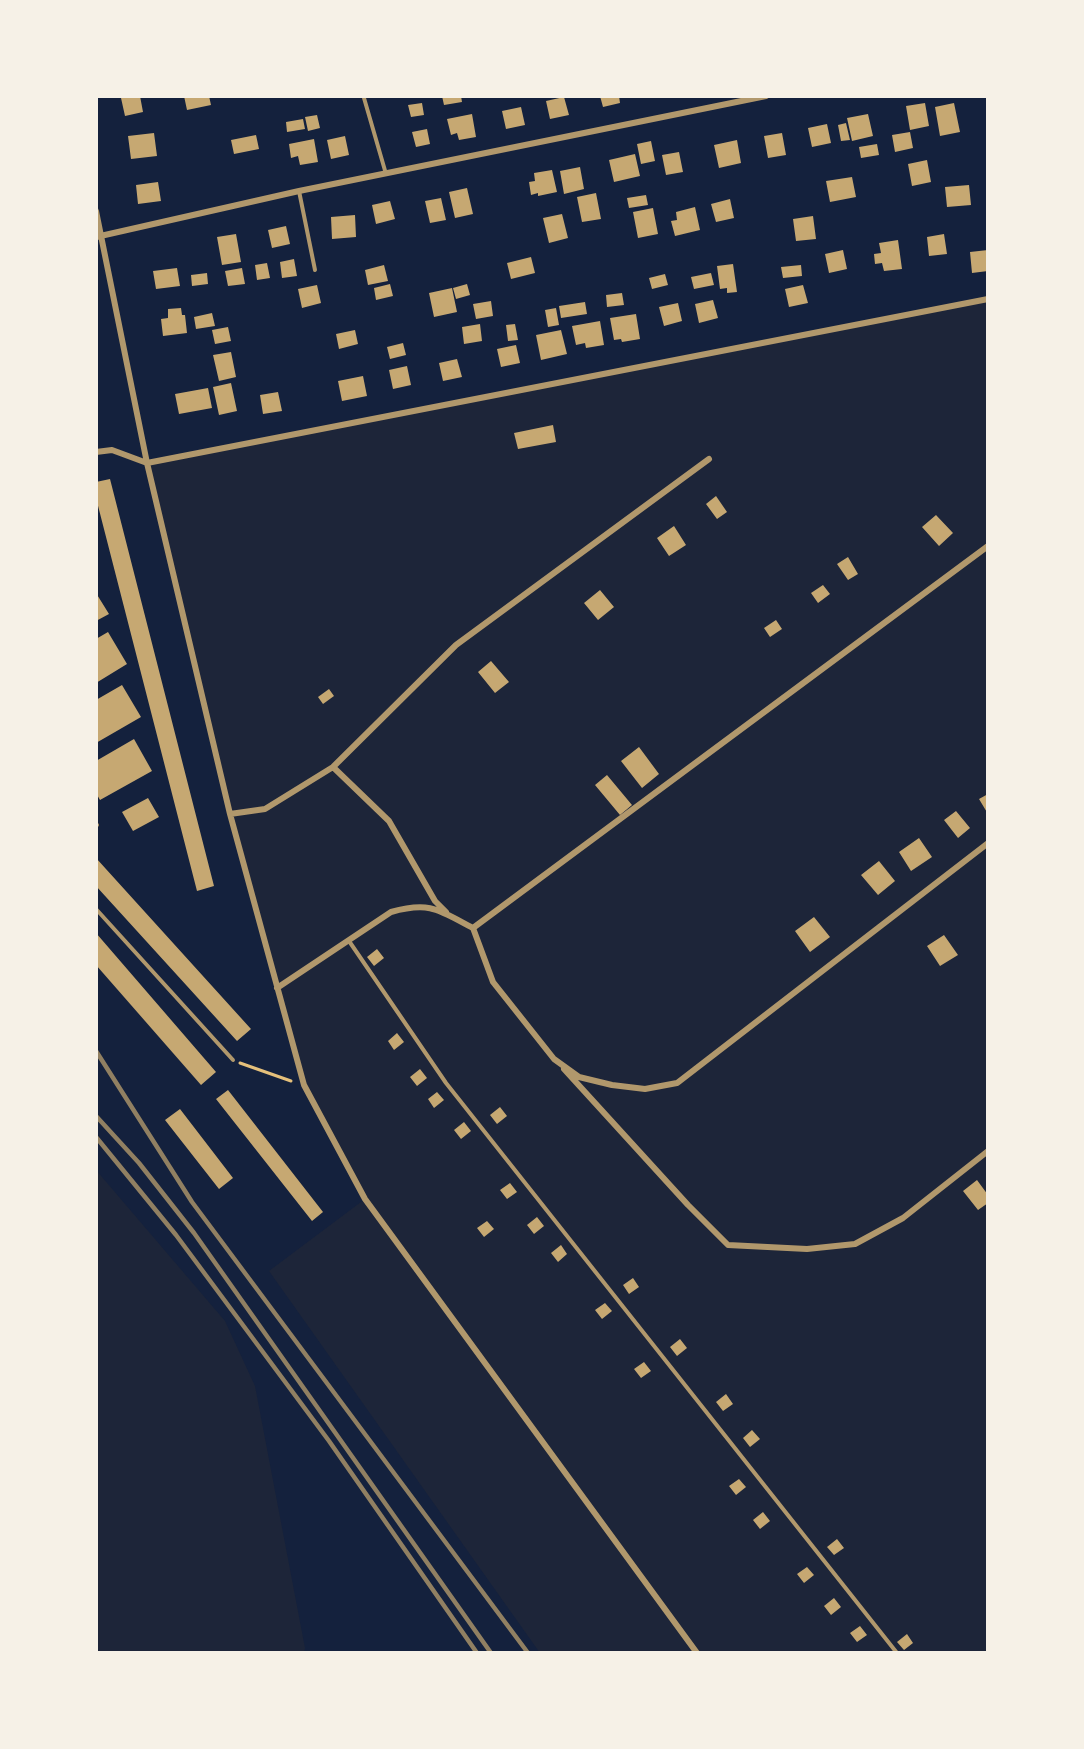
<!DOCTYPE html>
<html>
<head>
<meta charset="utf-8">
<style>
  body { margin:0 }
  #map { position:relative; width:1084px; height:1749px; overflow:hidden; background:#14213d; font-family:Barlow,sans-serif }
  canvas { display:block }
  .frame { position:absolute; inset:0; border:98px solid #f6f1e7; pointer-events:none }
</style>
</head>
<body>
<div id="map">
<canvas width="1084" height="1749"></canvas>
<div class="frame"></div>
</div>
<script>
const context = document.querySelector('canvas').getContext('2d');
context.lineJoin = 'round';
function fillPath(path, color) {
  context.fillStyle = color;
  context.fill(path, 'evenodd');
}
function strokePath(path, color, width, dash) {
  context.strokeStyle = color;
  context.lineWidth = width;
  context.lineCap = dash ? 'butt' : 'round';
  context.setLineDash(dash || []);
  context.stroke(path);
}
fillPath(new Path2D(`
  M988,299V1653H540L269,1271L365,1199L304,1085L230,814L147,463Z
  M96,1170L225,1321L255,1386L305,1648L304,1653H96Z`), '#1d2539');
fillPath(new Path2D(`
  M129,96H140L143,112L125,116L121,98Z
  M184,96H209L211,105L187,110Z
  M442,96H461L462,102L444,105Z
  M600,96H619L620,103L603,107Z
  M564,97L569,115L550,119L546,101Z
  M422,103L424,115L411,117L408,105Z
  M925,103L929,126L910,130L906,106Z
  M954,103L960,132L940,136L935,107Z
  M521,107L525,125L506,129L502,111Z
  M472,114L476,137L459,140L457,133L451,135L447,119Z
  M868,114L873,136L852,141L847,118Z
  M317,115L320,128L308,131L305,117Z
  M303,119L305,129L287,132L286,122Z
  M846,123L850,140L841,141L838,125Z
  M827,124L831,143L812,147L808,128Z
  M427,129L430,144L416,147L412,132Z
  M910,132L913,148L895,152L892,135Z
  M154,133L157,156L131,159L128,136Z
  M782,133L786,155L768,158L764,136Z
  M256,135L259,149L234,154L231,140Z
  M345,136L349,155L331,159L327,140Z
  M314,139L318,162L300,165L298,156L291,158L289,144Z
  M737,140L741,163L719,168L714,145Z
  M651,141L655,161L641,164L637,144Z
  M877,144L879,155L861,158L859,147Z
  M679,152L683,172L666,175L662,155Z
  M635,154L640,176L614,182L609,160Z
  M927,160L931,182L912,186L908,164Z
  M580,167L584,189L564,194L560,171Z
  M552,170L557,192L538,196V193L531,195L529,182L535,181L534,173Z
  M852,177L856,197L830,202L826,181Z
  M158,182L161,201L138,204L136,185Z
  M969,185L971,205L947,207L945,187Z
  M467,188L473,214L455,218L449,192Z
  M596,193L601,219L582,222L577,197Z
  M646,195L648,205L629,208L627,198Z
  M441,198L446,220L430,223L425,201Z
  M730,199L734,218L716,222L711,204Z
  M390,201L395,219L376,224L372,205Z
  M695,207L700,230L675,236L671,221L677,220L676,212Z
  M653,208L658,234L638,238L633,212Z
  M562,214L568,238L549,243L543,218Z
  M355,215L356,237L332,239L331,217Z
  M813,216L816,239L796,241L793,219Z
  M286,226L290,244L272,248L268,230Z
  M236,234L241,262L222,265L217,237Z
  M944,234L947,254L929,256L927,237Z
  M898,240L902,269L884,271L882,263L875,264L874,254L881,253L879,243Z
  M843,250L847,269L829,273L825,254Z
  M988,250V271L972,273L970,252Z
  M531,257L535,273L511,279L507,263Z
  M294,259L297,276L282,278L280,262Z
  M267,263L270,278L257,280L255,265Z
  M733,264L737,292L727,293V288L720,289L717,266Z
  M384,265L388,281L368,285L365,270Z
  M801,265L802,276L783,278L781,267Z
  M177,268L180,286L156,289L153,271Z
  M242,268L245,284L228,286L225,271Z
  M207,273L208,284L192,286L191,275Z
  M711,273L714,285L694,289L691,277Z
  M665,274L668,285L652,289L649,278Z
  M390,284L393,296L376,300L374,288Z
  M467,284L470,295L456,299L453,288Z
  M317,285L321,303L302,308L298,289Z
  M803,285L808,303L789,307L785,289Z
  M452,288L457,312L434,317L429,293Z
  M622,293L624,305L607,307L606,295Z
  M713,300L718,318L699,323L695,304Z
  M491,301L493,316L476,319L473,304Z
  M585,302L587,314L561,318L559,306Z
  M678,303L682,321L664,326L659,307Z
  M181,308L182,315H185L187,333L163,336L161,319L168,318V309Z
  M556,308L559,325L548,327L545,310Z
  M212,313L215,326L196,329L194,317Z
  M636,314L640,339L622,342L621,339L614,340L610,318Z
  M600,321L604,345L586,348L585,343L576,345L572,326Z
  M480,324L482,341L464,344L462,327Z
  M515,324L518,340L508,341L506,325Z
  M228,327L231,341L215,344L212,330Z
  M355,330L358,344L339,349L336,334Z
  M561,330L567,354L541,360L536,335Z
  M403,343L406,355L390,359L387,347Z
  M516,345L520,363L501,367L497,349Z
  M231,352L236,377L219,381L213,355Z
  M457,359L462,377L443,381L439,363Z
  M407,366L411,385L393,389L389,370Z
  M363,376L367,396L342,401L338,381Z
  M231,383L237,411L219,415L213,387Z
  M208,388L212,408L179,414L175,394Z
  M278,392L282,411L263,414L260,395Z
  M553,425L556,442L518,449L514,433Z
  M110,479L214,886L197,891L96,498V482Z
  M716,496L727,512L717,519L706,504Z
  M936,515L953,533L939,546L922,527Z
  M674,526L686,545L669,556L657,538Z
  M848,557L858,574L848,580L837,564Z
  M823,585L830,594L818,603L811,593Z
  M600,590L614,607L598,620L584,603Z
  M96,593L109,614L96,621Z
  M776,620L782,629L770,637L764,628Z
  M108,632L127,664L96,683V639Z
  M491,661L509,682L495,693L478,672Z
  M122,685L141,717L96,743V700Z
  M329,689L334,696L323,704L318,697Z
  M134,739L152,771L100,800L96,793V761Z
  M639,747L659,774L642,788L621,761Z
  M607,775L632,805L620,815L595,785Z
  M988,794V814L979,799Z
  M148,798L159,817L133,831L122,812Z
  M956,811L970,828L958,838L944,820Z
  M919,838L932,857L911,871L899,852Z
  M96,858L251,1029L237,1041L96,886Z
  M879,861L895,881L878,895L861,875Z
  M814,917L830,937L810,952L795,931Z
  M96,933L216,1072L201,1085L96,965Z
  M944,935L958,955L940,966L927,946Z
  M377,949L384,958L374,966L367,957Z
  M397,1033L404,1042L394,1050L388,1041Z
  M420,1069L427,1078L417,1086L410,1077Z
  M228,1090L323,1212L312,1221L216,1099Z
  M437,1092L444,1100L434,1108L428,1099Z
  M500,1107L507,1116L497,1124L490,1115Z
  M180,1109L233,1178L219,1189L165,1120Z
  M464,1122L471,1131L461,1139L454,1130Z
  M977,1180L988,1195V1203L978,1210L963,1191Z
  M510,1183L517,1192L507,1199L500,1190Z
  M537,1217L544,1226L534,1234L527,1225Z
  M487,1221L494,1229L484,1237L477,1228Z
  M561,1245L567,1254L558,1262L551,1253Z
  M633,1278L639,1287L629,1294L623,1285Z
  M605,1303L612,1311L602,1319L595,1310Z
  M680,1339L687,1348L677,1356L670,1347Z
  M644,1362L651,1371L641,1378L634,1369Z
  M726,1394L733,1404L723,1411L716,1402Z
  M752,1430L760,1439L750,1447L743,1438Z
  M739,1479L746,1487L736,1495L729,1486Z
  M763,1512L770,1521L760,1529L753,1520Z
  M837,1539L844,1548L834,1555L827,1547Z
  M807,1567L814,1575L804,1583L797,1574Z
  M834,1598L841,1607L831,1615L824,1606Z
  M860,1626L867,1635L857,1642L850,1633Z
  M907,1634L913,1643L904,1650L897,1642Z`), '#c6a872');
strokePath(new Path2D(`
  M240,1063L291,1081`), '#e5c07b', 3);
strokePath(new Path2D(`
  M364,98L386,174
  M299,191L315,270
  M96,824L97,825
  M96,909L233,1060
  M349,941L446,1083L897,1653`), '#b1986c', 4);
strokePath(new Path2D(`
  M96,211L147,463L230,814L304,1085L365,1199L697,1653
  M96,237L299,191L766,96
  M96,452L112,450L147,463
  M147,463L988,299
  M333,767L389,821L435,901L446,912
  M230,814L265,809L333,767L456,645L709,459
  M473,928L988,546
  M277,988L391,912C430,901 439,910 473,928L493,982L554,1059L579,1077L612,1085L645,1089L677,1083L988,843
  M564,1069L688,1205L728,1245L807,1249L855,1244L903,1218L988,1151`), '#b1986c', 6);
strokePath(new Path2D(`
  M96,1051L192,1202L528,1653
  M96,1116L139,1163L194,1233L491,1653
  M96,1137L176,1235L329,1441L477,1653`), '#918062', 4.5);
</script>
</body>
</html>
